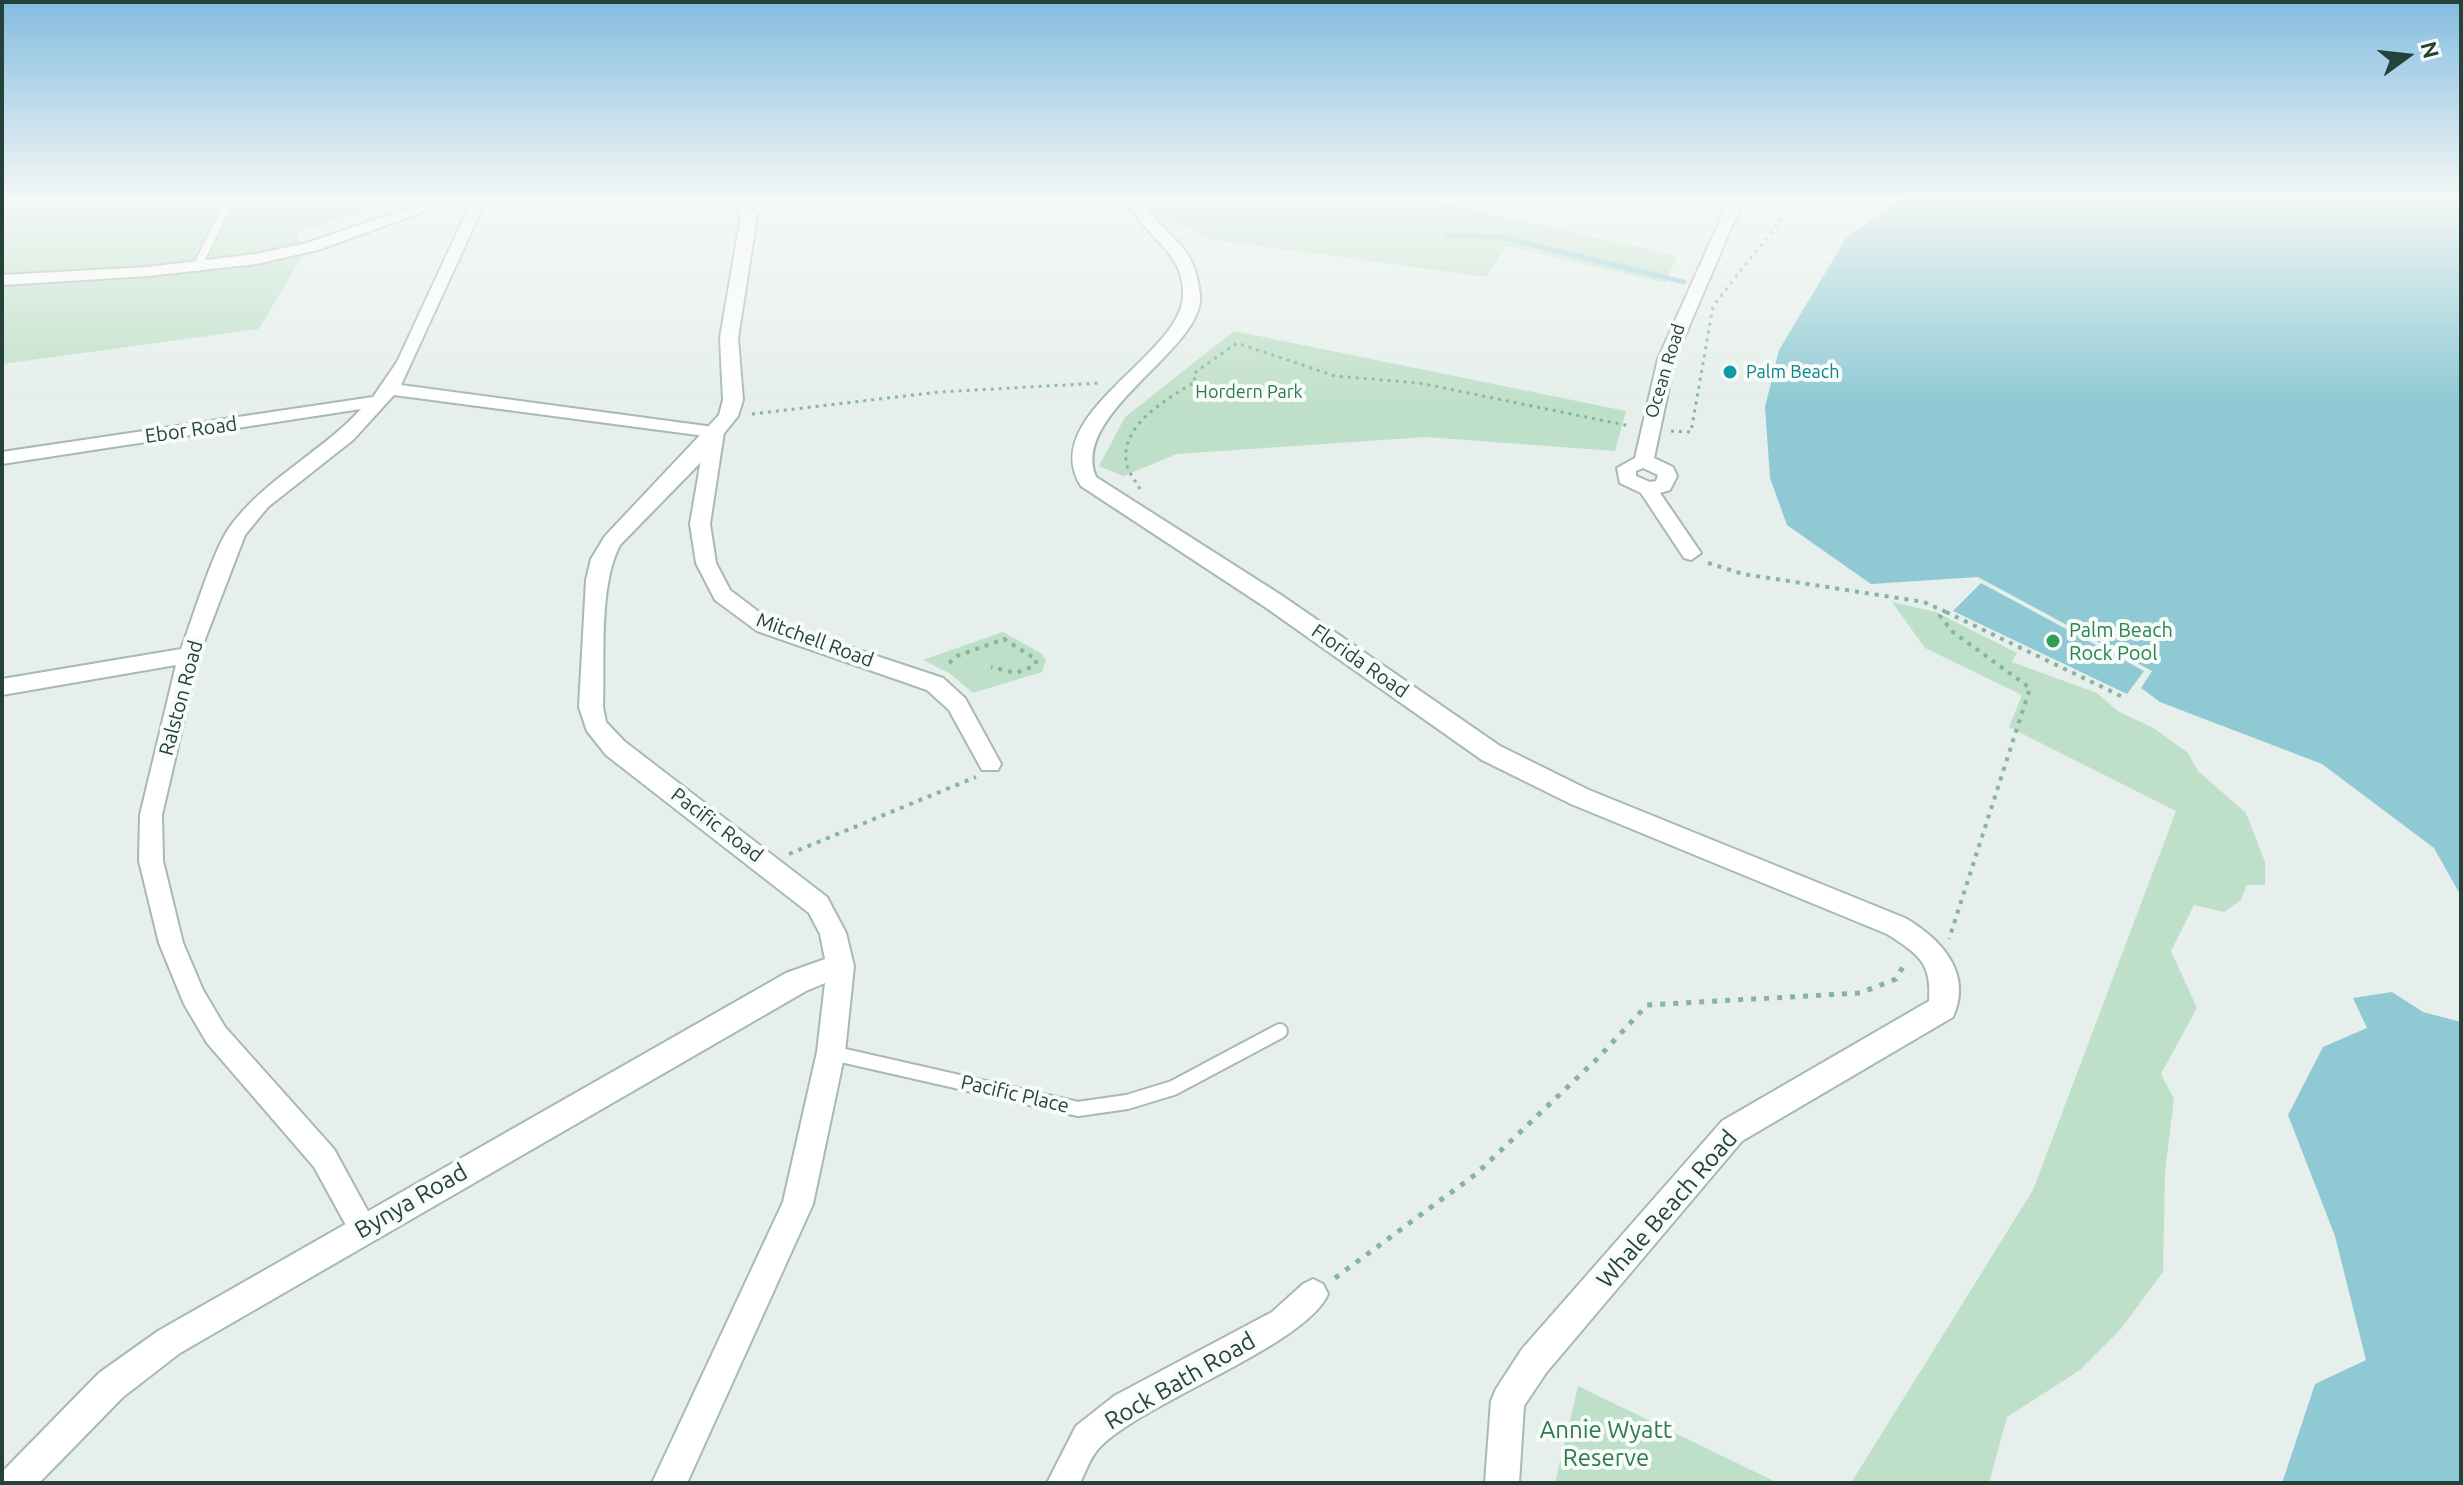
<!DOCTYPE html>
<html>
<head>
<meta charset="utf-8">
<style>
  body { margin:0 }
  #map { position:relative; width:2463px; height:1485px; overflow:hidden; background:#e6efeb; font-family:Ubuntu,sans-serif }
  canvas { display:block }
  .frame { position:absolute; inset:0; border:4px solid #24423a; pointer-events:none }
  .north { position:absolute; left:2367px; top:16px; width:80px; height:80px; -webkit-text-stroke:6px #f7fbf9; paint-order:stroke; rotate:75deg; font-size:22px; font-weight:700; line-height:32px; text-align:center; color:#24423a }
  .north::after { content:''; display:block; margin:auto; width:28px; height:36px; background:#24423a; clip-path:polygon(50% 0,100% 100%,50% 72%,0 100%) }
</style>
</head>
<body>
<div id="map">
<canvas width="2463" height="1485"></canvas>
<div class="frame"></div>
<div class="north">N</div>
</div>
<script>
const context = document.querySelector('canvas').getContext('2d');
context.lineJoin = 'round';
function fillPath(path, color) {
  context.fillStyle = color;
  context.fill(path, 'evenodd');
}
function strokePath(path, color, width, dash) {
  context.strokeStyle = color;
  context.lineWidth = width;
  context.lineCap = dash ? 'butt' : 'round';
  context.setLineDash(dash || []);
  context.stroke(path);
}
function drawText(font, color, halo, rows, align = 'center') {
  context.font = font + ' Ubuntu,sans-serif';
  context.lineWidth = 8;
  context.setLineDash([]);
  context.textBaseline = 'middle';
  context.strokeStyle = halo;
  context.fillStyle = color;
  for (const [text, x, y, turn = 0] of rows) {
    context.save();
    context.translate(x, y);
    context.rotate((+turn || 0) * Math.PI / 180);
    context.textAlign = isNaN(turn) ? turn : align;
    if (halo) context.strokeText(text, 0, 0);
    context.fillText(text, 0, 0);
    context.restore();
  }
}
fillPath(new Path2D(`
  M2,198H402L298,232L301,258L259,329L2,364Z
  M1134,198H1422L1677,256L1665,283L1506,246L1487,277L1207,239Z
  M1234,331L1626,411L1615,451L1426,437L1177,454L1123,476L1099,466L1125,417Z
  M1892,602L1936,612L2017,653L2012,662L2097,693L2118,711L2155,729L2188,753L2198,771L2246,813L2265,862V885H2247L2241,900L2224,912L2194,905L2171,951L2197,1008L2161,1074L2174,1099L2165,1172L2163,1272L2120,1330L2080,1370L2007,1417L1989,1483H1851L2033,1190L2176,811L2009,727L2022,695L1925,648Z
  M1003,632L1042,654L1046,660L1042,672L973,693L949,673L923,660Z
  M1578,1386L1778,1483H1555Z`), '#bfe0c8');
fillPath(new Path2D(`
  M1903,198H2461V896L2434,848L2322,764L2160,702L2141,688L2152,671L1978,577L1871,584L1787,525L1770,478L1765,407L1779,350L1846,238Z
  M1981,583L2144,671L2127,694L1953,611Z
  M2392,992L2423,1012L2461,1022V1483H2282L2315,1384L2366,1360L2335,1236L2288,1115L2323,1047L2367,1028L2353,998Z`), '#8ec9d4');
strokePath(new Path2D(`
  M1448,235L1501,237L1684,282`), '#8ec9d4', 5);
const laneFar1 = new Path2D(`
  M197,267L227,206L226,198`);
const lane = new Path2D(`
  M832,1053L1078,1109L1127,1102L1173,1088L1280,1031`);
const street = new Path2D(`
  M438,198H461L318,250L256,264L148,276L2,285V275L148,267L256,254L307,243Z
  M473,198H487L401,385L721,428L724,432L710,524L716,563L730,590L771,621L943,678L965,698L1001,764L998,770H982L949,710L927,690L757,631L715,600L696,563L690,524L705,436L394,395L353,440L268,507L245,535L199,655L162,815L163,861L183,943L203,990L225,1027L334,1149L377,1228L373,1238L363,1242L353,1238L314,1167L207,1043L184,1004L159,943L139,861L140,815L176,665L2,695V679L181,649C193,618 212,553 229,528C263,480 321,453 361,409L2,464V452L373,397L397,362Z
  M1730,198H1744L1675,359L1654,458L1673,467L1677,476L1670,490L1660,493L1701,553L1691,560L1684,558L1641,493L1620,483L1617,468L1635,458L1658,359ZM1643,468L1658,475L1656,481L1650,482L1636,476V471Z
  M1313,1279L1323,1284L1328,1294C1306,1345 1150,1399 1101,1446C1091,1455 1086,1471 1080,1483H1047L1076,1426L1114,1396L1272,1312L1303,1284Z`);
const secondary = new Path2D(`
  M727,198H743L757,216L738,338L743,400L738,416L700,463L620,545C598,587 605,660 603,707L606,722L624,741L827,897L846,933L854,966L845,1052L813,1204L687,1483H652L783,1202L817,1052L825,983L806,991L180,1353L123,1397L39,1483H2L3,1471L99,1373L158,1331L786,973L825,959L820,934L809,913L606,755L587,731L579,707L586,580L591,559L605,536L719,415L723,400L720,338L741,216Z
  M1127,198H1143C1160,239 1195,237 1200,295C1205,349 1069,413 1096,477L1281,595L1500,746L1589,790L1905,918C1941,939 1973,973 1953,1017L1742,1141L1546,1373L1524,1406L1519,1483H1485L1491,1401L1496,1389L1522,1349L1722,1121L1929,1001C1932,962 1918,954 1887,934L1571,804L1482,760L1265,607L1081,486C1037,415 1179,357 1183,297C1186,249 1141,237 1127,198Z`);
strokePath(laneFar1, '#a8b8b2', 11);
strokePath(lane, '#a8b8b2', 18);
strokePath(street, '#a8b8b2', 4);
strokePath(secondary, '#a4bbb3', 4);
strokePath(new Path2D(`
  M752,414L939,392L1101,383
  M1671,431L1691,432L1713,306L1798,198
  M1140,489C1135,480 1127,471 1126,460C1122,423 1169,398 1195,382L1194,373L1237,343L1335,376L1419,383L1630,426`), '#86b3a5', 3, [3, 5]);
strokePath(new Path2D(`
  M1708,563L1743,574L1924,602L1946,612L1940,616L1953,632L2030,688L1949,939
  M1946,612L2121,696
  M949,663L957,656L1004,639L1037,660L1034,666L1016,673L991,667
  M789,854L976,777`), '#86b3a5', 4, [4, 6]);
strokePath(new Path2D(`
  M1335,1278L1476,1174L1597,1059L1647,1005L1860,993L1896,979L1905,963`), '#86b3a5', 5, [5, 8]);
strokePath(laneFar1, '#fff', 8);
strokePath(lane, '#fff', 14);
fillPath(street, '#fff');
fillPath(secondary, '#fff');
const sky = context.createLinearGradient(0, 0, 0, 405);
sky.addColorStop(0, '#84bce0');
sky.addColorStop(0.49, '#f4f8f6');
sky.addColorStop(1, '#f4f8f600');
context.fillStyle = sky;
context.fillRect(0, 0, 2463, 405);
for (const [x, y, r, color] of [
  [1730,372,8,"#0f9aa8"],
  [2053,641,8,"#2e9e5b"]
]) {
  const dot = new Path2D();
  dot.arc(x, y, r, 0, 2 * Math.PI);
  context.fillStyle = color;
  context.fill(dot);
  strokePath(dot, '#f7fbf9', 3);
}
drawText('18px', '#24423a', '#f7fbf9', [
  ["Ocean Road",1665,371,-73]
]);
drawText('18px', '#0d838f', '#f7fbf9', [
  ["Palm Beach",1746,372]
], 'left');
drawText('18px', '#2d7a4b', '#f7fbf9', [
  ["Hordern Park",1249,392]
]);
drawText('20px', '#24423a', '#f7fbf9', [
  ["Ebor Road",191,430,-8],
  ["Mitchell Road",815,640,20],
  ["Florida Road",1360,661,35],
  ["Ralston Road",181,698,-75],
  ["Pacific Road",717,825,37],
  ["Pacific Place",1015,1094,13]
]);
drawText('20px', '#27864d', '#f7fbf9', [
  ["Palm Beach",2069,630],
  ["Rock Pool",2069,653]
], 'left');
drawText('24px', '#24423a', '#f7fbf9', [
  ["Bynya Road",411,1201,-30],
  ["Whale Beach Road",1667,1209,-49],
  ["Rock Bath Road",1180,1381,-30]
]);
drawText('24px', '#2d7a4b', '#f7fbf9', [
  ["Annie Wyatt",1606,1430],
  ["Reserve",1606,1458]
]);
</script>
</body>
</html>
